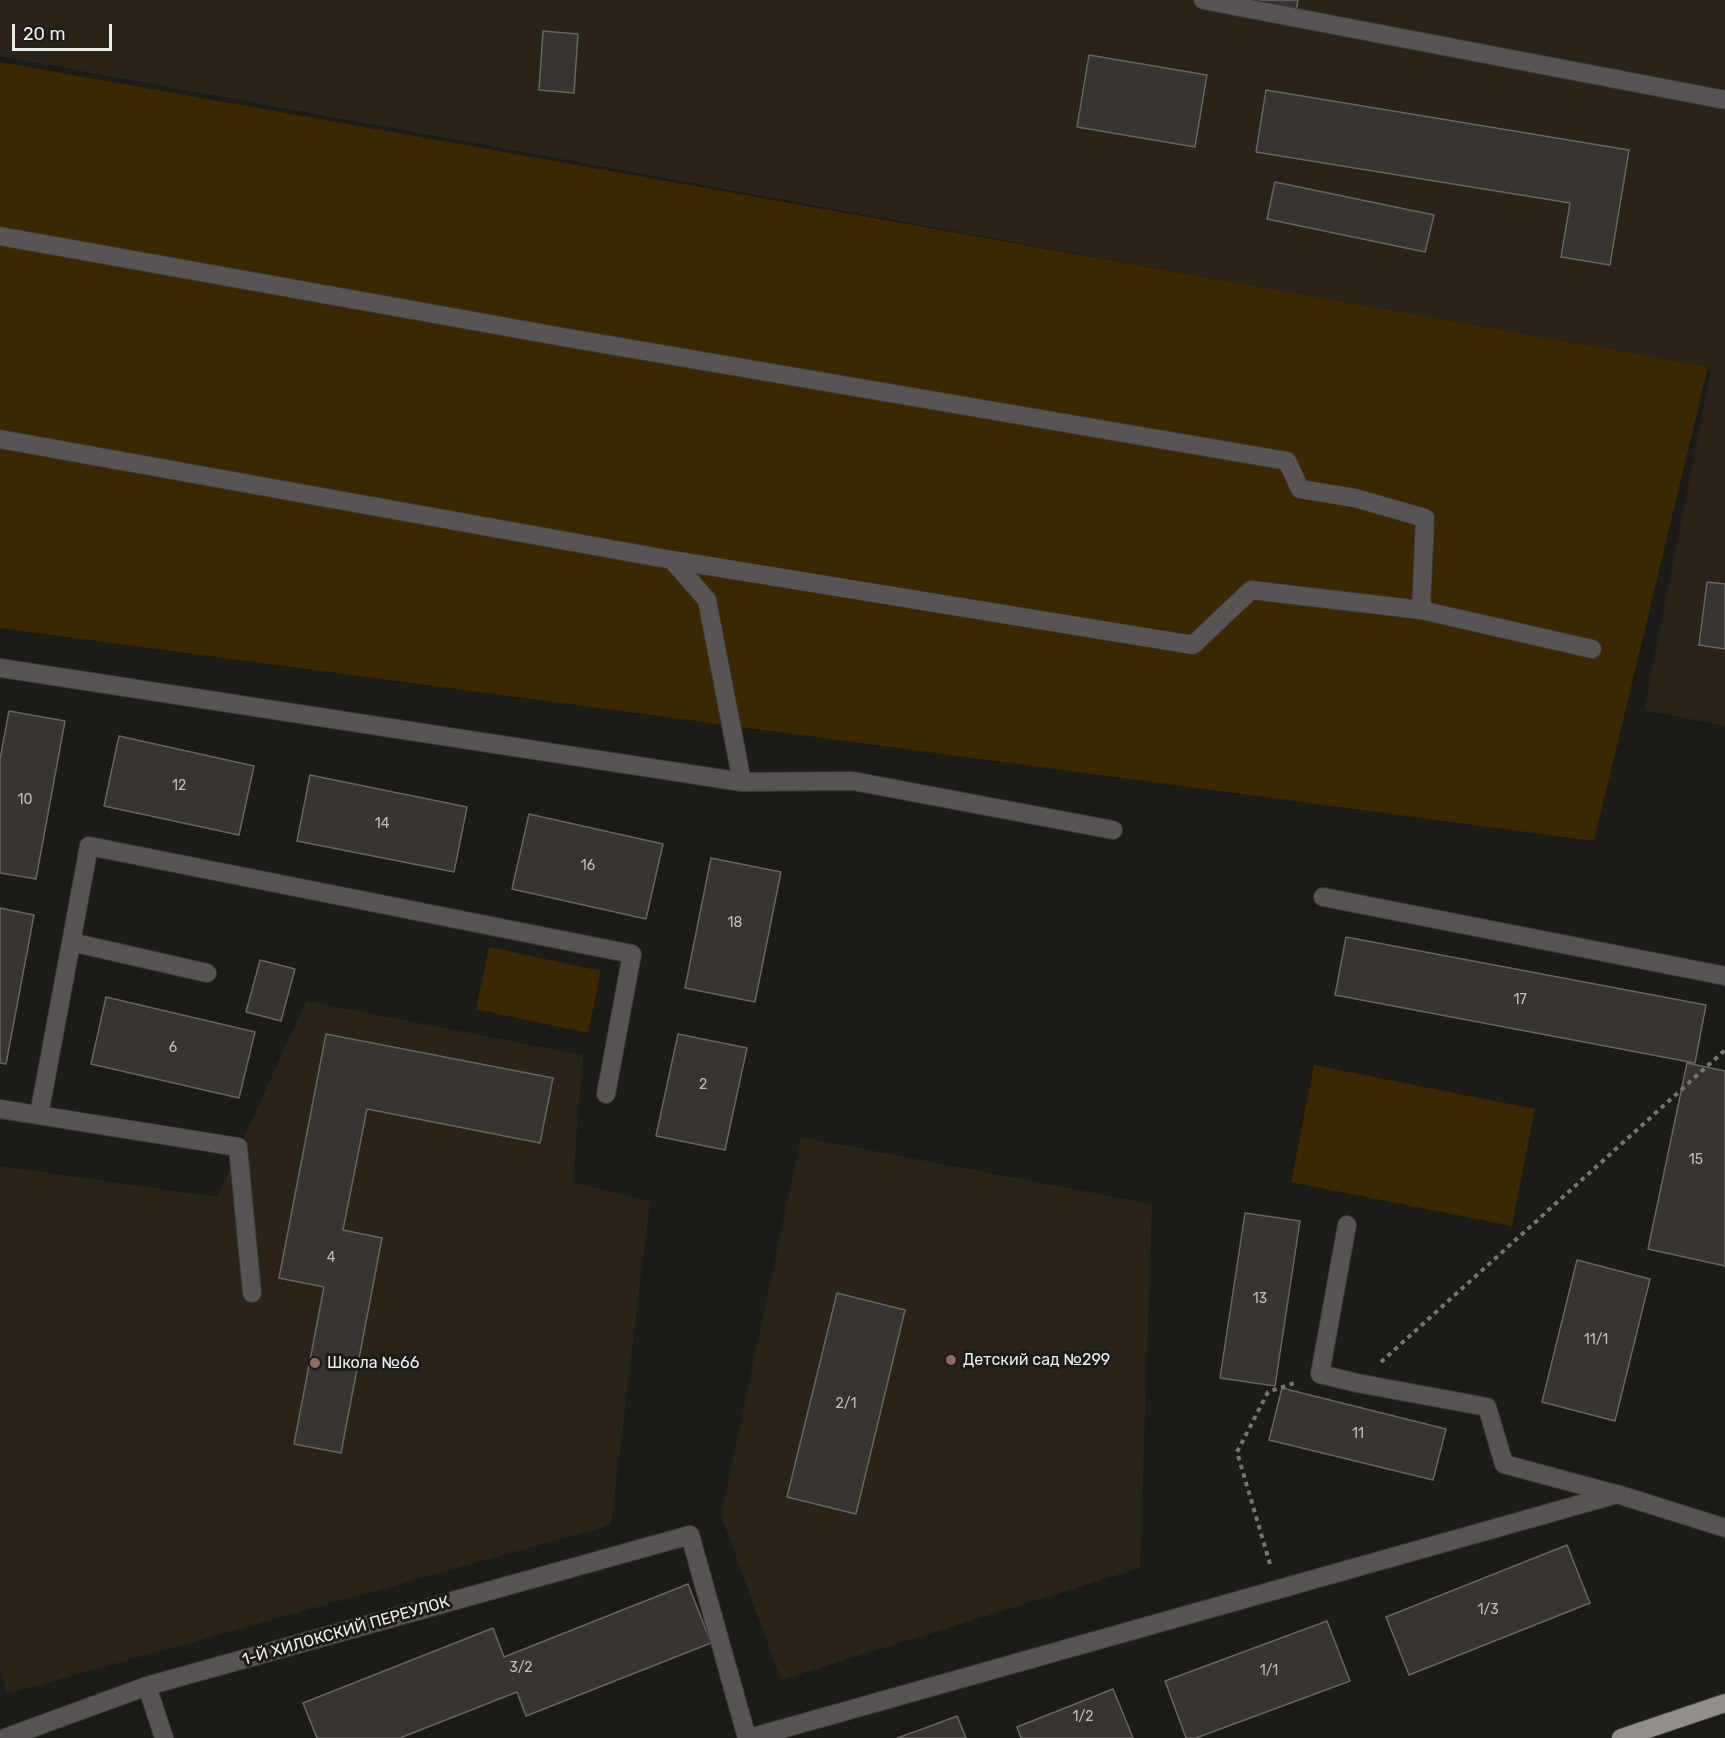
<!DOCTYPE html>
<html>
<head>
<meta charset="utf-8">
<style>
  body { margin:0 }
  #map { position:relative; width:1725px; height:1738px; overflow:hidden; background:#1d1b17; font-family:Rubik,sans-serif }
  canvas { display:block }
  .scale { position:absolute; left:12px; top:24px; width:100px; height:27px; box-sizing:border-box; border:3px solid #eeece9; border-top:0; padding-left:8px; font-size:18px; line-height:21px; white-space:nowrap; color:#eeece9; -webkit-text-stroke:4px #1d1b17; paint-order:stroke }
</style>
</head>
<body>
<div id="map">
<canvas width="1725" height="1738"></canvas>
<div class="scale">20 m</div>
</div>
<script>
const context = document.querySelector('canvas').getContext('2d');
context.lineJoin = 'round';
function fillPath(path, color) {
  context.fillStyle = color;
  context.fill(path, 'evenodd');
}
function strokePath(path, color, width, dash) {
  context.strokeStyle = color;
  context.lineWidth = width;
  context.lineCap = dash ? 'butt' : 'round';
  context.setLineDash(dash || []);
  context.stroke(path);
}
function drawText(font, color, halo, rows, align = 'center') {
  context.font = font + ' Rubik,sans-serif';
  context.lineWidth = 6;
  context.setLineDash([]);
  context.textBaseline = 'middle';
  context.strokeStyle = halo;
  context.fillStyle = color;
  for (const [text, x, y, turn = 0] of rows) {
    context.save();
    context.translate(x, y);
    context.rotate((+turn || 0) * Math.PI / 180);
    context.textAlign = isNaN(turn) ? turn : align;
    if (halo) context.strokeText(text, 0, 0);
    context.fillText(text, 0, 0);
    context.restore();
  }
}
fillPath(new Path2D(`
  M0,0H1725V726L1644,710L1711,370L0,56Z
  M306,1001L583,1055L573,1182L650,1201L611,1525L7,1694L0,1667V1166L217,1197Z
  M801,1137L1152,1204L1140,1568L781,1680L721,1515Z`), '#29231a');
fillPath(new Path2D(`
  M0,62L1708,367L1594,841L0,628Z
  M489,947L601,971L588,1033L476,1009Z
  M1314,1065L1535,1109L1512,1226L1291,1182Z`), '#3b2701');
const building = new Path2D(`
  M1249,0H1298L1295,16Z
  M543,31L578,34L574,93L539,90Z
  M1089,55L1207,75L1195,147L1077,127Z
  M1266,90L1629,150L1610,265L1561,257L1570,203L1256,152Z
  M1275,182L1434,215L1425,252L1267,219Z
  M1707,582L1725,584V649L1699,645Z
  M9,711L65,721L36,879L0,873V759Z
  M119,736L254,766L239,835L104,806Z
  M310,775L467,807L454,872L297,841Z
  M529,814L663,844L646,919L512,889Z
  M711,858L781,872L755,1002L685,988Z
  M0,908L34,915L6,1064L0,1063Z
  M1346,937L1706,1005L1695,1063L1335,995Z
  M260,960L295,969L281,1021L246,1012Z
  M106,997L255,1032L239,1098L91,1064Z
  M326,1034L553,1078L540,1143L367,1109L343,1230L382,1238L341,1453L294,1444L324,1287L279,1278Z
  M678,1034L747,1048L725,1150L656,1136Z
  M1687,1063L1725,1071V1266L1648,1249Z
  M1245,1213L1300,1221L1275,1386L1220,1378Z
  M1577,1260L1650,1279L1615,1421L1542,1402Z
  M837,1293L905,1310L856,1514L787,1497Z
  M1282,1388L1446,1429L1433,1480L1269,1440Z
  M1567,1545L1590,1603L1409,1675L1386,1617Z
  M688,1584L711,1643L526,1716L517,1692L400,1738H317L303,1703L493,1628L504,1657Z
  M1327,1621L1350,1681L1196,1738H1186L1165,1681Z
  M1113,1689L1133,1738H1021L1017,1727Z
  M957,1716L966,1738H897L928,1727Z`);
fillPath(building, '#383430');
strokePath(building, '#686460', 1.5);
const minor = new Path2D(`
  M1203,0L1725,100
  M0,236L574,339L1287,461L1300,489L1355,498L1425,518L1421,610
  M0,439L672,560L707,600L742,782
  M672,560L1193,645L1251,590L1421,610L1592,649
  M0,668L742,782L853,781L1113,830
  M1323,897L1725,976
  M71,942L207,973
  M0,1109L238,1147L252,1293
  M39,1115L89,846L632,954L606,1094
  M1347,1225L1320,1374L1357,1383L1487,1407L1504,1464L1615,1494
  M147,1686L164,1738
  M5,1738L147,1686L690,1535L747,1738
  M750,1738L1617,1494L1725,1528`);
const major = new Path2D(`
  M1621,1738L1725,1703`);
strokePath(minor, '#3a3834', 20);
strokePath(major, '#3a3834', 20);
strokePath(new Path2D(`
  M1381,1362L1725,1050
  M1270,1564L1237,1452L1268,1392L1297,1382`), '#767470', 4, [4.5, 4.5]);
strokePath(minor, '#575453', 18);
strokePath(major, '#938d8c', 18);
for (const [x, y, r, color] of [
  [951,1360,6,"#8d6e63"],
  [315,1363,6,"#8d6e63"]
]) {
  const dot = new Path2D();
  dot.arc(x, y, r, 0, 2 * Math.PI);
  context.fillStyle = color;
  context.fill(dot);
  strokePath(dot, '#1d1b17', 2);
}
drawText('14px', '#c0bebb', null, [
  ["12",179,786],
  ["10",25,800],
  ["14",382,824],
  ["16",588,866],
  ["18",735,923],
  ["17",1520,1000],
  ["6",173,1048],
  ["2",703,1085],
  ["15",1696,1160],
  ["4",331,1258],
  ["13",1260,1299],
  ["11/1",1596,1340],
  ["2/1",846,1404],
  ["11",1358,1434],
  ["1/3",1488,1610],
  ["3/2",521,1668],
  ["1/1",1269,1671],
  ["1/2",1083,1717]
]);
drawText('16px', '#eeece9', '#1d1b17', [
  ["Детский сад №299",963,1360],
  ["Школа №66",327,1363]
], 'left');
drawText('16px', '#eeece9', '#1d1b17', [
  ["1-Й ХИЛОКСКИЙ ПЕРЕУЛОК",346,1631,-16]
]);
</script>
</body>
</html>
